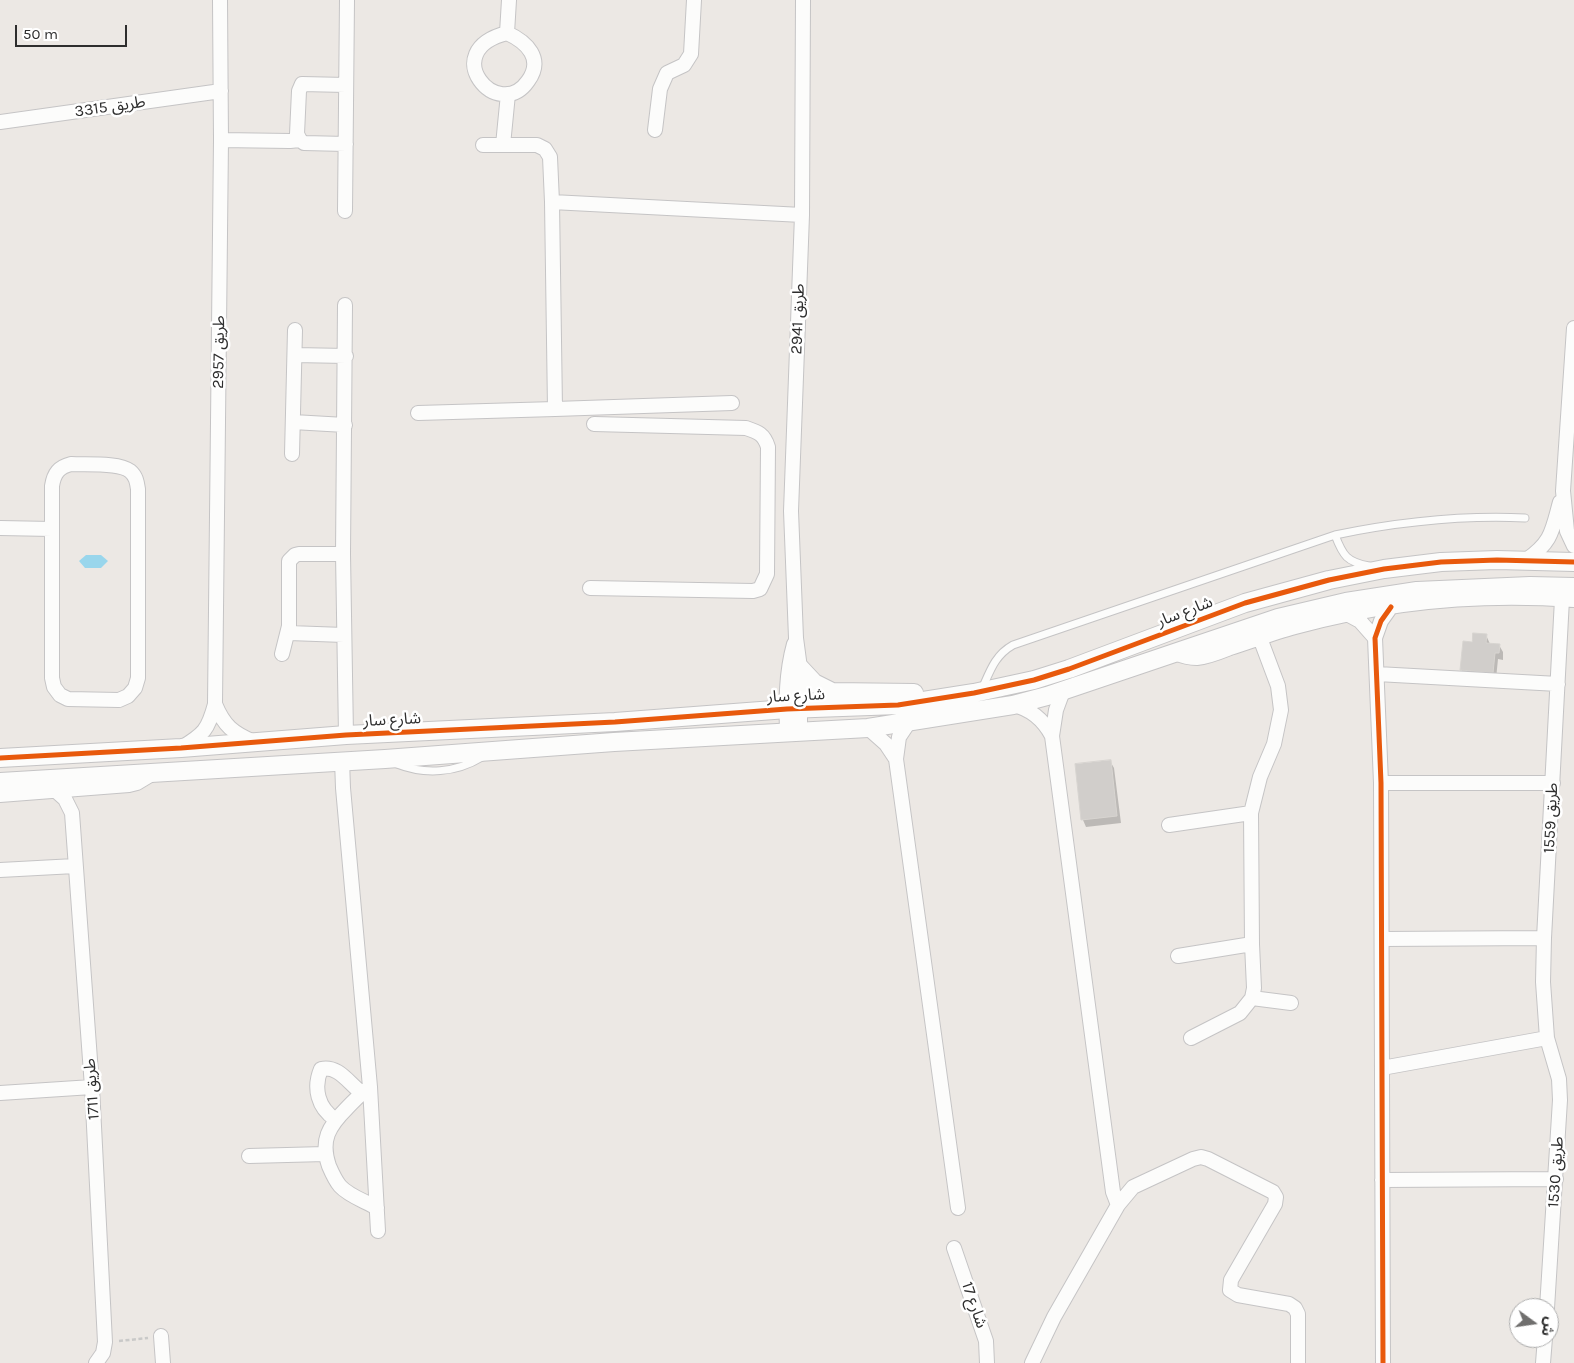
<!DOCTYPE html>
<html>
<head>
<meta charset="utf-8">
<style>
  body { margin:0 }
  #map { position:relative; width:1574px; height:1363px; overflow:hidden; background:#ece8e4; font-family:Karla,"Noto Sans Arabic",sans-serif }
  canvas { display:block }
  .north { position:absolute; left:1509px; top:1298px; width:50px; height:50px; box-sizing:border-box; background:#fff; border:1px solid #ababab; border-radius:50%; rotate:104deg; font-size:14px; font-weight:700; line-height:20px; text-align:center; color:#2e2e2e }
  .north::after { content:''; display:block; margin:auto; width:18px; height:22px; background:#706f6e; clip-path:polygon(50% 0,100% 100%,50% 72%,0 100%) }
  .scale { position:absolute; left:15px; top:25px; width:112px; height:22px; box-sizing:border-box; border:2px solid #2e2e2e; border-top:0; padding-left:6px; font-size:15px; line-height:18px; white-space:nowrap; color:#2e2e2e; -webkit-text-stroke:4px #fff; paint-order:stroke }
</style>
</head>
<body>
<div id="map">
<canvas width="1574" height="1363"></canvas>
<div class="north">ش</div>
<div class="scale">50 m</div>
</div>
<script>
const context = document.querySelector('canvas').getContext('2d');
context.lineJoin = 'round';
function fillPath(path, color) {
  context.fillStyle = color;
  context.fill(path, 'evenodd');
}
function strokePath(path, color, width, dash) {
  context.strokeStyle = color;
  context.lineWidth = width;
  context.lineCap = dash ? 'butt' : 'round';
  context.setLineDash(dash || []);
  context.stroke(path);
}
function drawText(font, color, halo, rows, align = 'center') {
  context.font = font + ' Karla,"Noto Sans Arabic",sans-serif';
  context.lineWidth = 5;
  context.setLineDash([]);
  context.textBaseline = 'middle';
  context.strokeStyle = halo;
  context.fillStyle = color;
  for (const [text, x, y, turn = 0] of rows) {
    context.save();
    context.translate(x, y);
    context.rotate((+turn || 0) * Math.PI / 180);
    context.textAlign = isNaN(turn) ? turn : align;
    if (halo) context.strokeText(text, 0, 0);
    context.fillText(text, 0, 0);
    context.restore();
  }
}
fillPath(new Path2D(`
  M86,555H101L108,561L101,568H85L79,561Z`), '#99d6ec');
fillPath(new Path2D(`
  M1486,635L1490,644L1499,645L1503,652V660L1498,659L1496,679L1466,677L1462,670L1474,644Z
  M1110,761L1114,768L1121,823L1086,827L1083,820L1076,765Z`), '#0003');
const building = new Path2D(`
  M1473,633L1487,634L1486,643L1500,644L1499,653H1495L1493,673L1460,670L1463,641L1472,642Z
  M1111,760L1117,816L1081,820L1075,764Z`);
fillPath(building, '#d1cecb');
strokePath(building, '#d7d4d0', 1);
const service = new Path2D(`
  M1335,535C1343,556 1347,562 1369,566
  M982,689C990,671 995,655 1013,645L1335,535C1398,522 1461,515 1525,518
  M397,764C425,775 456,773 482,757`);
const minor = new Path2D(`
  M507,33C527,42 544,59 528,81C498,124 436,51 507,33Z
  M507,33L509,0
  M0,122L221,91
  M655,130L660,89L667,73L684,65L691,54L694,0
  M221,140L290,141L300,140
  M346,144L304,143L300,140L297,134L299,91L302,84L346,85
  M483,145H537L545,149L550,157L552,202L555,409L732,403
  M503,145L508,94
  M552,202L802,215
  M345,211L347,0
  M345,305L343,554L346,735
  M1574,328L1563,491L1567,531L1574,546
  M295,355L346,356
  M418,413L555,409
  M293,422L345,425
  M292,454L295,330
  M71,464C85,465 119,462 130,471C136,476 137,482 138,489V678L135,688L128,696L119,700L68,699L60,695L54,687L52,678V486C54,473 59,467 71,464Z
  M0,528L52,529
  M1526,560C1552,542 1552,531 1560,502
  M590,588L753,591L760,589L767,574L768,447C764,434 758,432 746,428L594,424
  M1347,614L1360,621L1375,638
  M289,633L344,635
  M1175,653C1182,656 1189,658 1197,658C1208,657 1220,652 1230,648C1252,641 1273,633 1295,627C1386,602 1480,593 1574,600
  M282,654L289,626V561L295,555L299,554H343
  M1377,674L1558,684
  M1063,691L1056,710L1052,736L1113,1192L1118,1205
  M215,704C224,726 233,733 254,742
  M1013,705C1031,709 1043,719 1052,736
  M909,722L899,737L896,759L958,1208
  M868,728L886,744L896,759
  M787,731C786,701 786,673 794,644
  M800,731V668L796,638L791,511L802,215L803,0
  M181,748C204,734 208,730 215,704L221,140L220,0
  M342,760L343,788L370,1087L378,1231
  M1381,783H1553
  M56,791L65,799L72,813L92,1087L105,1342L103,1353L96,1363
  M0,795L129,785L137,783L152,774
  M1169,825L1251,813
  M0,870L75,866
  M1382,939L1544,938
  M1178,956L1252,944
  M1252,998L1291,1003
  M1191,1038L1240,1013L1252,998L1254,988L1252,944L1251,813L1260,777L1274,744L1281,710L1278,686L1260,638
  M1382,1068L1547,1038
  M370,1087C361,1093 355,1100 347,1108C329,1126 320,1140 329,1166C332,1173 335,1180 340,1186C349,1196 365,1201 377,1208
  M0,1093L92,1087
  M335,1119C318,1108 313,1088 321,1069C339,1065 349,1084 362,1093
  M249,1156L325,1154
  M1382,1180L1556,1179
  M954,1248L986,1341L987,1363
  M1547,1308L1560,1100L1559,1079L1547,1038L1543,982L1544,938L1562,599
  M161,1336L163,1363
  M1032,1363L1054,1317L1118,1205L1133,1187L1193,1159L1201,1157L1208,1159L1273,1192L1276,1197L1275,1204L1231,1280L1230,1290L1238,1295L1289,1304L1295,1308L1298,1314V1363
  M1383,1363L1381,783L1375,638L1381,621L1391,607
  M1543,1363L1545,1338`);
const tertiary = new Path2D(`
  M800,668L814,683L832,692L914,693
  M0,758L181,748L346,735L615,722L787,709L898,705L974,693L1034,680L1069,669L1245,603L1329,580L1384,569L1441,562L1497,560L1574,562
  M0,782L385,759L614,742L868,728L1013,705L1047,696L1278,618L1346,602L1417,591L1530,586L1574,587`);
strokePath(service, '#c5c4c5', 9);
strokePath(minor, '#c5c4c5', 16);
strokePath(tertiary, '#c5c4c5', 20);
strokePath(new Path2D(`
  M119,1341L148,1338`), '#c9c9c8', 2.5, [4, 2.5]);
strokePath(service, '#fcfcfb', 7);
strokePath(minor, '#fcfcfb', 14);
strokePath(tertiary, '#fcfcfb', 18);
strokePath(new Path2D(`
  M0,758L181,748L346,735L615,722L787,709L898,705L974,693L1034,680L1069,669L1245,603L1329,580L1384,569L1441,562L1497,560L1574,562
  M1383,1363L1381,783L1375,638L1381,621L1391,607`), '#e8590c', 5);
drawText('16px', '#2e2e2e', '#fff', [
  ["طريق 3315",110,107,-8],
  ["طريق 2941",798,319,-88],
  ["طريق 2957",219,352,-89],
  ["شارع سار",1185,612,-21],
  ["شارع سار",796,696,-3],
  ["شارع سار",392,720,-3],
  ["طريق 1559",1551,818,-87],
  ["طريق 1711",92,1089,-94],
  ["طريق 1530",1556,1172,-86],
  ["شارع 17",974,1305,71]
]);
</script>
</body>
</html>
